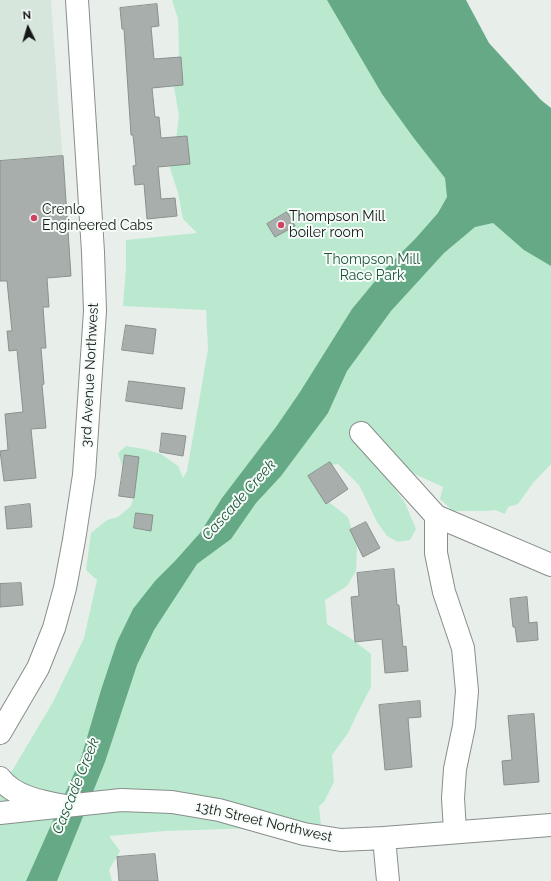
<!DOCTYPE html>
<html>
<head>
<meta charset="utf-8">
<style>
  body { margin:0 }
  #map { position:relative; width:551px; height:881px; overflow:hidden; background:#e8efeb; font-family:Raleway,sans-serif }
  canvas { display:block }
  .north { position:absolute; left:8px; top:8px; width:40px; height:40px; -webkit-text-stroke:3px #f5fcf8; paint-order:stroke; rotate:355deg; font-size:11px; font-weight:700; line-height:16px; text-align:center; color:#151817 }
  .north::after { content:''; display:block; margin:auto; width:14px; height:18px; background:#151817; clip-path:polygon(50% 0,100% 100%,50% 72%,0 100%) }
</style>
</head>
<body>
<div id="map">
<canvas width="551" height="881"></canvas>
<div class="north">N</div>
</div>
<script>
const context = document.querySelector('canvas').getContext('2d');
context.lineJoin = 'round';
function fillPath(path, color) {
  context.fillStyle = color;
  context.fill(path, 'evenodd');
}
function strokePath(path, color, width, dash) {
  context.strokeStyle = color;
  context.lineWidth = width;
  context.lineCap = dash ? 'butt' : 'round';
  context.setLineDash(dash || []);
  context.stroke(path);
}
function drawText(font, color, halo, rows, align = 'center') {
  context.font = font + ' Raleway,sans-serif';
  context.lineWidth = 4;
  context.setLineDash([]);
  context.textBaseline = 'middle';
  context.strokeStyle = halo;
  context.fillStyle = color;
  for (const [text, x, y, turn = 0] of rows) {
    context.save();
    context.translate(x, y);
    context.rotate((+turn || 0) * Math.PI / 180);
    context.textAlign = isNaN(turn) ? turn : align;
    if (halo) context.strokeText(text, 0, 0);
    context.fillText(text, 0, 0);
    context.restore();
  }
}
fillPath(new Path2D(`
  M0,0H51L71,276L0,281Z`), '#d7e6dd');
fillPath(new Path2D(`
  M172,0H398L551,193V464L533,483L518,504L508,507L505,514L495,510L487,511H453L440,499L443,487L371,454L405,503L416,529L410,540L398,542L387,536L377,522L359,485L338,464L323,466L315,482L326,500L348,517L357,547L356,571L347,586L325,600L327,624L350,638L371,654V687L358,712L348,733L332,755L334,782L324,802L319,806L321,826L165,831L109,836L120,851L109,870L112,881H0V791L53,702L84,638L97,580L86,570L91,533L107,520L118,517L131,506L135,492L131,480L122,466L118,453L126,446L144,449L161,454L178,466L183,478L187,471L208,349L206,310L123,306L126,267V240L197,233L183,219L178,193L170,168L175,147L179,116L174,87L179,52L178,19Z`), '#bae9cf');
fillPath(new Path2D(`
  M327,0H466L489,43L541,100L551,108V266L524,250L493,223L475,227L444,253L391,311L347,371L328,413L281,476L256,503L231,539L197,564L154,630L137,665L105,762L57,881H26L81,758L101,690L117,642L133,609L155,581L175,561L200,533L222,498L276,427L300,392L352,309L386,268L416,238L438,213L447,197L445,178L413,137L382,94Z`), '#65a987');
const building = new Path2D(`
  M157,4L159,26L151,27L154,59L181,57L183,85L152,88L155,117H159L161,138L187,136L190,164L158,167L161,199L175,198L177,216L147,219L144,184L135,185L133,166L136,165L133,135H131L124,29H122L120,8Z
  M63,156L71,276L47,278L49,307H43L46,348H41L44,384L42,385L46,428L31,429L36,478L4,481L0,451L8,450L5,414L23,412L17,350L9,351L7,331H12L7,281H0V161Z
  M287,212L295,226L275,237L267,224Z
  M126,325L156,329L153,354L122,350Z
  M129,381L185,388L182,409L126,401Z
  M162,433L186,436L183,456L160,452Z
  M125,455L139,457L134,498L119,496Z
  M330,462L348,489L326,504L308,476Z
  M30,504L32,527L7,529L5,507Z
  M136,513L153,515L151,531L134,528Z
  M366,522L380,548L363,557L350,530Z
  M394,569L397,605H399L403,647L406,646L408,671L385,673L382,639L355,642L351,597L359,596L357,573Z
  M21,583L23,605L0,607V584Z
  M527,597L529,623L537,622L538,640L517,642L515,627H513L510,599Z
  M420,701L421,717L408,718L412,767L385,770L379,705Z
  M534,714L539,782L504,785L502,761L512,760L508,716Z
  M155,854L158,881H119L117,857Z`);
fillPath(building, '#a8aeab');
strokePath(building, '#8a918d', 1);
const minor = new Path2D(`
  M361,433L436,516V553L444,592L463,648L467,691L464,726L455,769L453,798L455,831
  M436,516L551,565
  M0,813L121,800L172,802L219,810L304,834L341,840L384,838L551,825
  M384,838L388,881`);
const major = new Path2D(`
  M0,733L38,668L54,628L65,588L74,540L84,475L95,311L93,252L77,0
  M0,778C14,797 43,802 65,806`);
strokePath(minor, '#888e8a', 24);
strokePath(major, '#888e8a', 24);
strokePath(minor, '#fff', 22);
strokePath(major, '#fff', 22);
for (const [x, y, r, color] of [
  [34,218,4,"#d24262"],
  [281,225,4,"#d24262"]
]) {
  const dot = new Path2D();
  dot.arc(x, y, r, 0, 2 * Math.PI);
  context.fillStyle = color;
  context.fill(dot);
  strokePath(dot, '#f5fcf8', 1.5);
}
drawText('14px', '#151817', '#f5fcf8', [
  ["Crenlo",42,210],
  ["Engineered Cabs",42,226],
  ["Thompson Mill",289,217],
  ["boiler room",289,233]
], 'left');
drawText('14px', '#22573f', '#f5fcf8', [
  ["Thompson Mill",372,260],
  ["Race Park",372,276]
]);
drawText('14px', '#151817', '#f5fcf8', [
  ["3rd Avenue Northwest",90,375,-87],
  ["13th Street Northwest",264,822,13]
]);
drawText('italic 15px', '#1f543c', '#f5fcf8', [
  ["Cascade Creek",239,500,-48],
  ["Cascade Creek",76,786,-68]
]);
</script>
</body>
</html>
